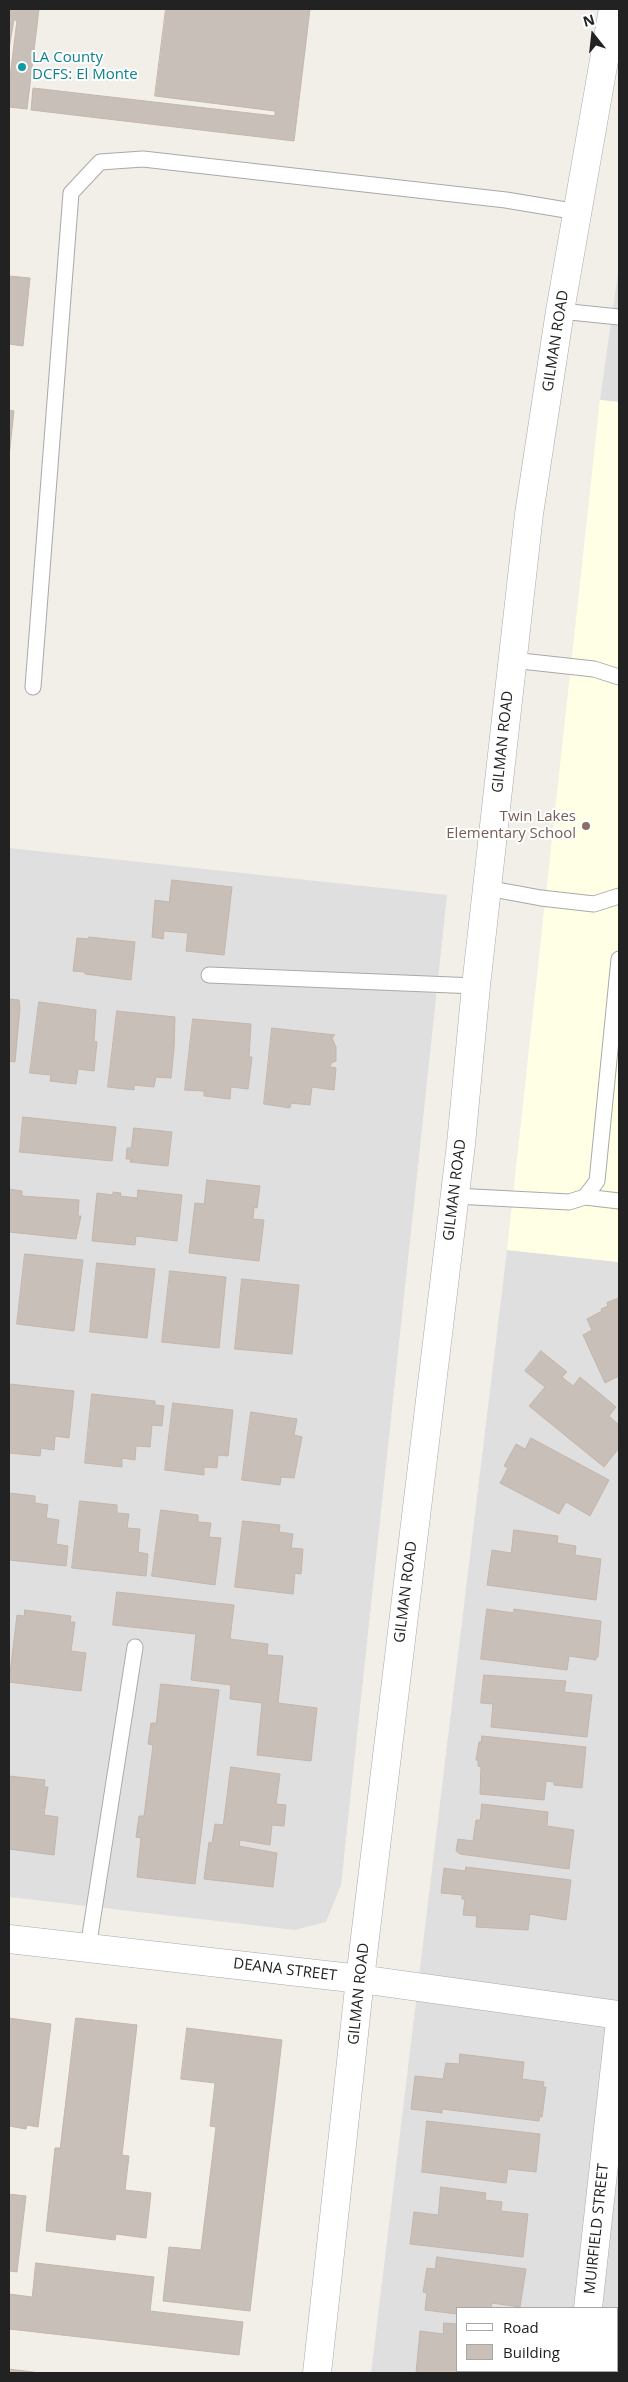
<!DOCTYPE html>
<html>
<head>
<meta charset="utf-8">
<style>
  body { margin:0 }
  #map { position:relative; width:628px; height:2382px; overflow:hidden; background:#f2efe9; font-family:"Open Sans",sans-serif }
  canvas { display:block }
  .frame { position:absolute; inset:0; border:10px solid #222; pointer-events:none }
  .legend { position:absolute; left:456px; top:2307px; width:162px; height:65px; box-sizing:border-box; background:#fff; border:1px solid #a7a7a7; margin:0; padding:6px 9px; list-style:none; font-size:15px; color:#222 }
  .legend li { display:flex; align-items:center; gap:10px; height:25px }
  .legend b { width:25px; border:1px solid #a7a7a7 }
  .north { position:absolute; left:568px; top:10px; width:50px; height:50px; -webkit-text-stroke:4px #fff; paint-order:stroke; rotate:344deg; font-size:14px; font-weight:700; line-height:20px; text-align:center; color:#222 }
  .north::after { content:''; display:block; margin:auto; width:18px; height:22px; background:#222; clip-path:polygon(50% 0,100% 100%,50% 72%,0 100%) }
</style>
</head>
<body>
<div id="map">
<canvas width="628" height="2382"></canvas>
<div class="frame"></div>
<ul class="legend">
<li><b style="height:6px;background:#fff"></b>Road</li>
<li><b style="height:14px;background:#c7bfb8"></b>Building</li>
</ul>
<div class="north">N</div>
</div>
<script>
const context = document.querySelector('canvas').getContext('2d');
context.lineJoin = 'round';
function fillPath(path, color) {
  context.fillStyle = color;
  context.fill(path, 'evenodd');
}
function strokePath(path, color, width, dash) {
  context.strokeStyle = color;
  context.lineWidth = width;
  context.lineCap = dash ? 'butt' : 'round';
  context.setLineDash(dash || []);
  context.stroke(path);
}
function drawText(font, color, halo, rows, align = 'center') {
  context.font = font + ' "Open Sans",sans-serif';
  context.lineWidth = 4;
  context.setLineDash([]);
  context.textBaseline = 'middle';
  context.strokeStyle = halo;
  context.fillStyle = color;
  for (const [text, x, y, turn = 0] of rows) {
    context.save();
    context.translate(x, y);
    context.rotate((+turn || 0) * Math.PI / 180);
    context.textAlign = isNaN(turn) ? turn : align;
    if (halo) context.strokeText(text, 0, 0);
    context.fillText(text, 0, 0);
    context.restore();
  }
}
fillPath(new Path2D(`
  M619,266V402L600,400Z
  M9,848L447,895L341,1885L326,1922L295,1930L9,1897Z
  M507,1250L619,1262V2373H371ZM457,2308H617V2371H457Z`), '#e0dfdf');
fillPath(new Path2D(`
  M600,400L619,402V1262L507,1250Z`), '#ffffe5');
const building = new Path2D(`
  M9,9H39L27,109L9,107V85L17,20H14L9,49Z
  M166,9H310L294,141L31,110L33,88L275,116V111L155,96Z
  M9,276L30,278L23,346L9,344Z
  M9,410L14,411L9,457Z
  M172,880L232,887L224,955L186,951L188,933L164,931L163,939L152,937L155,900L169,902Z
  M89,937L135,942L131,980L85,974V972L73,971L77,938L89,939Z
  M9,999L19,1000L20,1008L15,1062L9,1061Z
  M39,1002L96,1010L94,1041L97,1042L94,1071L78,1069L76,1084L50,1081L51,1075L30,1073Z
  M117,1011L175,1017L174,1049L171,1078L156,1077L154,1087L134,1085V1090L108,1087Z
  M193,1019L251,1024L249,1057H252L248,1089L231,1087L230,1099L204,1096V1091L185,1090Z
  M272,1028L335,1035L332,1038L336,1047V1061L331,1063L330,1067L336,1068L334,1090L312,1087L310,1105L291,1103L290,1108L264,1104Z
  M23,1117L116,1127L112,1161L20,1152Z
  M134,1128L172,1132L168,1166L130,1162L131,1159H126L127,1148H131Z
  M207,1180L260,1186L257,1208L254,1207L253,1219L264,1220L259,1261L189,1253L195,1203L204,1204Z
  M9,1189L22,1191V1196L79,1200L78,1216H81L76,1239L9,1232Z
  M138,1190L182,1195L177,1241L136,1236L135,1245L92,1241L97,1193L113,1195V1192L121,1193L120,1196L137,1198Z
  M25,1254L83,1260L74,1331L17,1324Z
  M97,1263L155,1269L147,1338L90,1332Z
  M170,1271L226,1277L219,1348L162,1342Z
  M242,1279L299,1285L292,1354L235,1349Z
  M619,1298V1376L605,1383L583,1335L592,1330L587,1319L602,1311L601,1309L608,1306L607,1303Z
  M541,1351L567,1372L562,1377L573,1386L580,1377L616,1407L609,1416L619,1425V1448L604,1467L529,1406L545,1387L525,1371Z
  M10,1384L74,1391L69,1438L55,1436L54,1450L41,1448L40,1456L9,1453Z
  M92,1394L155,1401V1405L164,1406L162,1426L152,1425L150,1447L136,1446L135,1460L122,1458V1467L85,1463Z
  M173,1403L233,1410L228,1456L218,1455L217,1468L204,1467V1475L165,1470Z
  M251,1412L297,1419L294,1435L302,1437L294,1478L281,1477L280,1485L242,1480Z
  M531,1438L609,1480L590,1516L566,1502L559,1514L500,1483L508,1468L504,1466L516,1444L525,1449Z
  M9,1493L35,1496V1503L48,1505L46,1518L59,1520L56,1544L68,1546L66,1566L9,1560Z
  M80,1501L117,1505V1513L129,1514L127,1528L140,1529L138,1552L148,1554L146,1576L72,1568Z
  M161,1510L198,1515V1522L211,1523L209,1537L221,1538L215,1585L152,1576Z
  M243,1521L280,1525L279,1532L293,1534L291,1548L303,1549L301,1574L295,1573L293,1594L235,1587Z
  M514,1530L558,1536L557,1543L576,1546L575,1555L601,1559L596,1600L487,1585L492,1550L511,1553Z
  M117,1592L234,1605L230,1639L268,1644L267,1655L283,1656L278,1703L317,1708L311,1761L257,1755L262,1703L230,1699L231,1685L191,1680L196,1634L113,1625Z
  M487,1609L513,1613L514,1609L601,1621L598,1657H596V1660L569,1656L567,1670L481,1659Z
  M25,1610L71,1616L70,1622H75L71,1651L86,1653L81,1691L9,1682L17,1615L24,1616Z
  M484,1675L566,1681L564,1692L592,1695L587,1737L491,1727L493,1704L481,1703Z
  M161,1684L219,1690L195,1884L137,1877L141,1838L136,1837L139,1816H144L153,1745L148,1744L151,1723H156Z
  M482,1736L586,1747L582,1788L554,1785V1782L546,1781L544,1800L480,1794L481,1767L478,1766V1760H476L479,1742H481Z
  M231,1767L280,1774L276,1804L286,1805L284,1826L272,1825L270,1845L240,1840L239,1846L277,1853L273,1887L204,1879L209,1842L212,1843L215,1824L223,1825Z
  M9,1776L45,1780L44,1787H48L44,1815L58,1817L54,1855L9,1849Z
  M482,1804L548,1812L547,1826L574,1830L569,1869L460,1854L456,1851L458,1839L473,1841L476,1820H480Z
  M466,1867L571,1880L566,1920L530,1914L528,1930L476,1927L477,1916L463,1915L465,1899H462V1895L441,1893L444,1868L465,1871Z
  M9,2018L51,2024L38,2127L27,2125L26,2129L9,2126Z
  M76,2018L137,2025L122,2155L129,2156L125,2190L151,2193L146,2238L116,2234L115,2240L46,2231L55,2148H60Z
  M187,2028L282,2040L250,2311L163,2301L169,2247L201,2250L216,2127L210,2126L215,2083L181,2079Z
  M460,2054L524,2062L522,2079L544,2082L543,2087H546L542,2117L540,2116L539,2121L442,2109V2113L411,2109L415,2076L443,2079L446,2063L459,2064Z
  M427,2121L540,2134L536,2172L508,2169L506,2183L422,2172Z
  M441,2187L486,2193L485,2200L502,2202L501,2211L528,2214L523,2257L410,2244L414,2212L438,2215Z
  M9,2194L26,2196L17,2272L9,2271Z
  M437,2257L526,2269L520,2307L492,2303L491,2308H457V2314L425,2310L427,2293L423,2292L427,2268L435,2269Z
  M36,2263L154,2277L150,2311L243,2322L239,2355L9,2329V2294L32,2297Z
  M444,2323L457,2324V2371H512V2373H416L420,2331L443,2334Z
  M9,2369L41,2373H9Z`);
fillPath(building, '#c7bfb8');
strokePath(building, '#c4b6ab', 1);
const service = new Path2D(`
  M560,311L619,317
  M512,660L594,669L619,677
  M33,687L71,193L100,162L143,159L506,200L578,212
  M487,888L541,898L594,904L619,896
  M209,975L476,986
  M455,1196L569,1202L585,1197L597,1181L619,959
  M585,1197L619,1201
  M88,1948L135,1647`);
const minor = new Path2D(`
  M9,1939L360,1979L619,2015
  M588,2308L619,2030
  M581,2373V2371`);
const tertiary = new Path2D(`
  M317,2373L360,1979L461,1144L476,986L529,514L560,311L613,9`);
strokePath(service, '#a9a9a9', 17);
strokePath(minor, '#a9a9a9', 29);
strokePath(tertiary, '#a9a9a9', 29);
strokePath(service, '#fff', 15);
strokePath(minor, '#fff', 28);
strokePath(tertiary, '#fff', 28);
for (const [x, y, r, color] of [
  [22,67,5,"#0f9aa8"],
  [586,826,5,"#8d6e63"]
]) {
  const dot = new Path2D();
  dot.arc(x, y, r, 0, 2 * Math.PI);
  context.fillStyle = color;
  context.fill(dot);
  strokePath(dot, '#fff', 2);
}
drawText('15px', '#0d838f', '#fff', [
  ["LA County",32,58],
  ["DCFS: El Monte",32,75]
], 'left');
drawText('15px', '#222', '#fff', [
  ["GILMAN ROAD",556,341,-81],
  ["GILMAN ROAD",503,742,-84],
  ["GILMAN ROAD",455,1190,-83],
  ["GILMAN ROAD",406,1592,-83],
  ["DEANA STREET",285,1970,7],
  ["GILMAN ROAD",359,1994,-84],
  ["MUIRFIELD STREET",597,2229,-84]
]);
drawText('15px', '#785e54', '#fff', [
  ["Twin Lakes",576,817],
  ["Elementary School",576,834]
], 'right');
</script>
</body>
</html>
